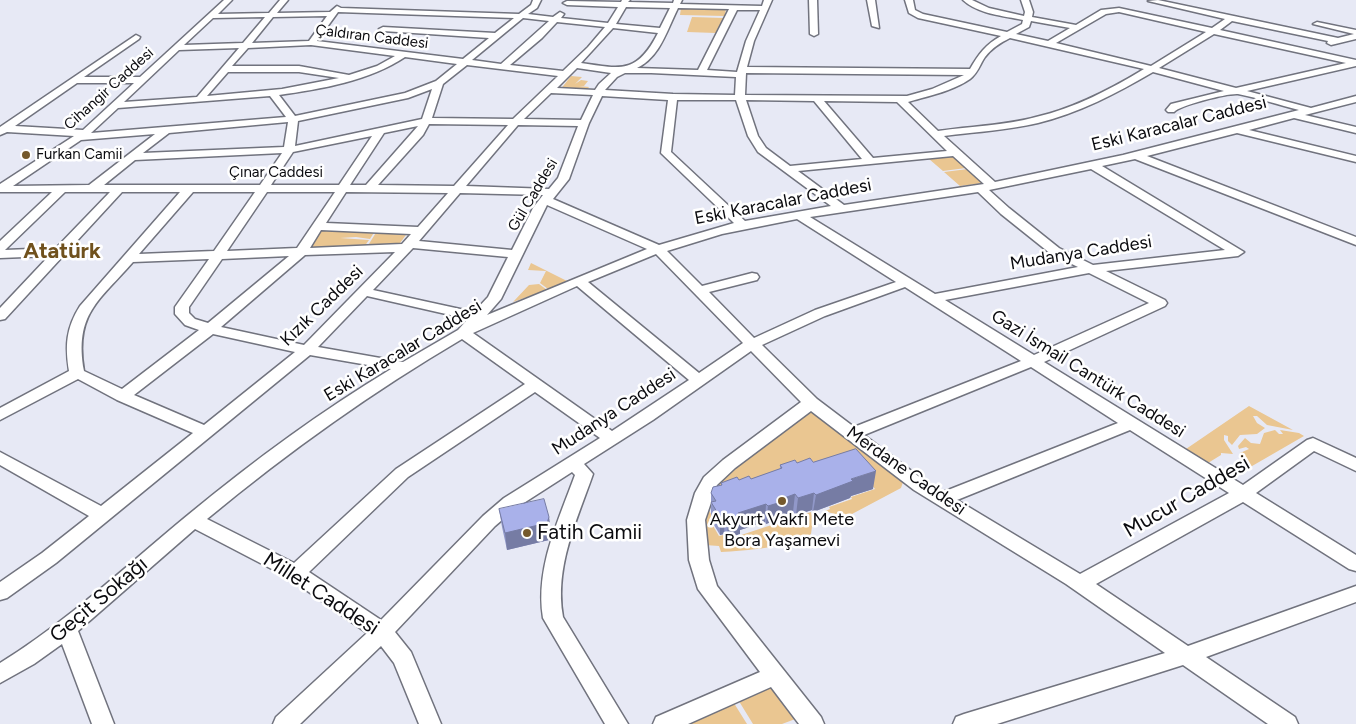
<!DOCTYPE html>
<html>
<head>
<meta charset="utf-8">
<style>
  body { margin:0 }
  canvas { display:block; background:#e7e9f5 }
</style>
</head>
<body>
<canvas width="1356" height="724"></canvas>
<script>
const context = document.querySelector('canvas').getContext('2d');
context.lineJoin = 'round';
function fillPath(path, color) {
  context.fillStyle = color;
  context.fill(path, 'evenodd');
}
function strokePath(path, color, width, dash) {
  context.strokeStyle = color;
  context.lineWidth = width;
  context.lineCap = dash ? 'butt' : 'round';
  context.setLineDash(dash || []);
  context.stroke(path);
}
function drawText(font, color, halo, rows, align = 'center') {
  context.font = font + ' Figtree,sans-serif';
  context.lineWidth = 5;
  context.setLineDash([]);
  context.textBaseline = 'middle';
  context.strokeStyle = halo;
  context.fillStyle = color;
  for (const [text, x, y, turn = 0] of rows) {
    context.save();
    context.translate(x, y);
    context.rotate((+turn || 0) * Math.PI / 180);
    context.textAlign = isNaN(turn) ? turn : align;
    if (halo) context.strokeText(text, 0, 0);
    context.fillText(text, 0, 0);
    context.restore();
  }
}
fillPath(new Path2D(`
  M681,8H726L725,16L680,15Z
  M692,17L724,18L716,33L687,32Z
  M571,76L582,77L575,84L581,80L588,81L584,86H579L589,87L586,91L560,90Z
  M952,156L966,168L943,171L929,159Z
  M968,169L984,183L960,186L944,172Z
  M322,229L375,231L370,239L356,237L340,238L369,240L364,247L308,249Z
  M377,231L408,232L398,246L367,247Z
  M531,263L567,281L548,289L540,283L546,271L528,270Z
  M539,284L547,290L513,302L529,285Z
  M1249,406L1293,430L1267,425L1257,416H1253L1257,423L1265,428L1257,434L1240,435L1232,445L1228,441V436L1224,435V440L1233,454L1221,453V455L1208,463L1186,449Z
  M811,409L903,482L901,488L852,514L837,515L825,511L830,509L829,507L852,499L851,497L875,489L854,464L709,492L715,483Z
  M1275,430L1279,434H1283L1280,430L1299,433L1304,436L1240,473V453L1249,449L1246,447L1239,449L1238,446L1245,438L1251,443L1260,444L1264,433Z
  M705,504L713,517L709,519L719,536L723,535L726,540L811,512L813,519L811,534C792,547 744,551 721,552L719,546L705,545Z
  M770,684L798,718L782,724H753L737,698Z
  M732,700L747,724H680Z`), '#eac691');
const minor = new Path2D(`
  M224,0H232L218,14L269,13L280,0H288L277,13L330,12L337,6L341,8L519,14L531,5L533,0H541L537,8L528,14L553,17L560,12L564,14L561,18L608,23L618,7L567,5L563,3L567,1L621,2L622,0H630L628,2L673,3L674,0H682L680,4L762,6L764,0H772L754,41L747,67L970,69C978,55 986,44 1001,36L918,18L909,13L905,0H913L915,10L923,14L1007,32L1022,24L1023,20C1004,16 978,14 963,0H972L989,8L1024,16L1025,12L1021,0H1029L1033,12L1032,17L1076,25L1101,10L1119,8L1212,28L1225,19L1148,1L1158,0L1338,38L1354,34L1313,24L1317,22L1356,30V39L1331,45L1327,43L1328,41L1232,21L1220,30L1356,60V66L1247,91L1311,108L1356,96V102L1305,115L1356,127V133L1294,118L1249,130L1356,156V162L1237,133L1147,156L1356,237V245L1135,159L1102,166L1244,252L1238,256L1106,271L1165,300L1167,303L1165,306L1044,362L1243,485L1307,440L1313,438L1356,458V471L1314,451L1256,493L1356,555V571L1349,569L1243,502L1096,584L1188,646L1356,586V602L1206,657L1295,717L1298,724H1268L1183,665L997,724H953L956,717L964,714L1165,653L1066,584L914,490L811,411L735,468L717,485L705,520L709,560L717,586L821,717L824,724H799L771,687L688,724H653L656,717L760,672L698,589L689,560L687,520L695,493L704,477L723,460L801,402L751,351L653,420L584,464L593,474C577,520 554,567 563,617L628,724H605L543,618C535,568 558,522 575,475L572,472L516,508L495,526L395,632L411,652L441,724H419L394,663L381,646L300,724H273L276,717L367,633L289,578L195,529L78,631L114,724H92L62,644L34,664L0,683V663C68,621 126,566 188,515C252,462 320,412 391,369L310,355L56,563L7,598L0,600V582L42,553L89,516L0,465V452L101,506L193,433L117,400L78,379L0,420V408L69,371C65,346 66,328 80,306L180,192H122L5,319L0,320V308L49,256L0,258V241L52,192H0V184L74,136L7,132L0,135V127L136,35L140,37L139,39L84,77H140ZM626,7L670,8L660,28L616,24ZM678,8L729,9L698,70L637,68C660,57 667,30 678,8ZM737,10H760L746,41L737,72L707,70ZM338,12L514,18L495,33L383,27L379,29L383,31L489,38L463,59L317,41ZM1119,12L1206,32L1151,66L1056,43L1106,14ZM327,16L309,41L252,43L273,17ZM265,17L243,43L184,45L213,18ZM523,18L549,21L501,64L472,60ZM1031,21L1070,28L1048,41L1016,34L1029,27ZM557,22L605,27L588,47L563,71L510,65L542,38ZM613,28L658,33C637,74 622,69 581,63ZM1214,34L1346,63L1236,88L1159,68ZM1010,38L1144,69C1111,89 1075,108 1036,117C1004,126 971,126 938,131L908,102C928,96 953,91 970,79C978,73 980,64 985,57C992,48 1000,43 1010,38ZM311,45L395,56L377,66L349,75L299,66H232L248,48ZM239,48L197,97L124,102L179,50ZM405,57L457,64L436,81L405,93L295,116L279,95C321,89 369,81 405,57ZM467,65L558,76L513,119L432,118L443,84ZM577,68L611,73L599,84L595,90L557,88ZM228,72H299L339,78L282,89L207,96ZM1153,72L1224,91L1171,104L1166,110L1168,112H1174C1180,105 1228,93 1238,94C1259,98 1279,105 1299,110L1123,155L995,182L944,136C975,132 1007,130 1038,123C1079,113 1117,93 1153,72ZM625,73H651L736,77L735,95L673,94L605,90L617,77ZM746,73L964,75L932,89L907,96L745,95ZM77,83H134L83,130L15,126ZM432,89L422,119L295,146L298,121L408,98ZM551,93L593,95L581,120L524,119ZM270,96L286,117L91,133L118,108ZM602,96L668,100L661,153L734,223L659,245L553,199L569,179L589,123ZM677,100H736L748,136L758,152L831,206L745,221L671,152ZM746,100L814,101L862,159L790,166L766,148L758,136ZM824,101L897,102L947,151L873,158ZM288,122L284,147L143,153L169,133ZM429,124L508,125L454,186L378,185L423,135ZM518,125L578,126L558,178L549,189L466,186ZM418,126L366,185H350L384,133ZM155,134L89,185L13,186L81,140ZM372,136L339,185H271L293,152ZM282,153L260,185H104L135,160ZM953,156L984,184L844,205L798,171ZM1091,169L1225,250L1093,265L1059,248L1009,208L989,190ZM65,192H110L56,248L5,250ZM193,192H255L214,251L139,254ZM267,192H335L297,248L227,251ZM346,192L448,193L418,227L326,223ZM978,192L1001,214L1051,254L1078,267L935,294L810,217ZM460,193L543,195L533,208L512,250L419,241ZM547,205L647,249L487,315L501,299ZM797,219L896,282L815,310L754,338L709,292L757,280L759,277L757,274L752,273L702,286L667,251L722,234ZM321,230L411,234L402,244L310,248ZM413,248L508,257L488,297L474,312L373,290ZM395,252L304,345L221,327L305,255ZM656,254L743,343L699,373L588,282ZM289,256L208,323L195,319L189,313V307L222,259ZM209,259L175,307V314L185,325L199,330L122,389L84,371C74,314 99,301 133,262ZM1089,273L1149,303L1034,355L945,300ZM577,286L689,380L612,431L473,333ZM905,287L1021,361L854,427L817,399L762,345L825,316ZM367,296L468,319L458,330L403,362L318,347ZM213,334L295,352L204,425L134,395ZM462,339L525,384L396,469L294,563L207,519C288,452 372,392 462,339ZM1031,367L1118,423L943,492L926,482L864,435ZM535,392L600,438L504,498L483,516L381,620L309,572L408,477ZM1130,430L1229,493L1080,574L957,500Z
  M809,0H817L818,34L814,36L810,34Z
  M867,0H875L879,28L872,26Z`);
strokePath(minor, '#71737e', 3);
fillPath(minor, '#fff');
fillPath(new Path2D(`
  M813,462L873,489L851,496L850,498L813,512L812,510L796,515L793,512L776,517V520L766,524L765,522L740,530V534L727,538L724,534L720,535L711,520V493L721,485V483L751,479L780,469V465L797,463Z
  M499,509L549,517L551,535L549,540L507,550L502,527Z`), '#9198c9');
fillPath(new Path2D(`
  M876,471L873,489L851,496L850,498L813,512L816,495L851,479Z
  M814,493L812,510L796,515L798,498Z
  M795,494L793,512L776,517V520L766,524L768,506L776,501Z
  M766,504L765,522L740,530V534L727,538L728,521L738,513Z
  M725,516L724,534L720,535V517Z
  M549,517L551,535L549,540L507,550L505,533Z`), '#767ca4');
const building = new Path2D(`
  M856,449L876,471L851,479L853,481L816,495L814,493L798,498L795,494L776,501L778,503L768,506L766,504L738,513L741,517L728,521L725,516L720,517L711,502L716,501L711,493L713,487L722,485L721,483L737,477L739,480L749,476L751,479L782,468L780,465L795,460L797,463L810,458L813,462Z
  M544,499L549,517L547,523L505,533L499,509Z`);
fillPath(building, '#a9b1ea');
strokePath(building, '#767ca4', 1);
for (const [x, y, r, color] of [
  [26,155,5,"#75592c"],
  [782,501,5,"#75592c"],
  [527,533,5,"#75592c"]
]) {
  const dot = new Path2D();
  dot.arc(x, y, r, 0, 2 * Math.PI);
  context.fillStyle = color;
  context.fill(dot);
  strokePath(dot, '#fff', 2);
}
drawText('15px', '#0b0b0f', '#fff', [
  ["Çaldıran Caddesi",372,37,7],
  ["Cihangir Caddesi",109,89,-42],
  ["Çınar Caddesi",276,173],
  ["Gül Caddesi",533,195,-59]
]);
drawText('15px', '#0b0b0f', '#fff', [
  ["Furkan Camii",36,155]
], 'left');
drawText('18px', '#0b0b0f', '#fff', [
  ["Eski Karacalar Caddesi",1179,124,-14],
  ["Eski Karacalar Caddesi",783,202,-11],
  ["Mudanya Caddesi",1081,253,-9],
  ["Kızık Caddesi",322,306,-44],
  ["Eski Karacalar Caddesi",403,351,-31],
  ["Gazi İsmail Cantürk Caddesi",1088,374,32],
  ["Mudanya Caddesi",614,412,-33],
  ["Merdane Caddesi",906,471,35]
]);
drawText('18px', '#0b0b0f', '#fff', [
  ["Akyurt Vakfı Mete",782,520],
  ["Bora Yaşamevi",782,541]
]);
drawText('21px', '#0b0b0f', '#fff', [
  ["Mucur Caddesi",1187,497,-30],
  ["Millet Caddesi",321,594,33],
  ["Geçit Sokağı",99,600,-40]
]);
drawText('21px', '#0b0b0f', '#fff', [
  ["Fatih Camii",537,533]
], 'left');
drawText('bold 22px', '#70511d', '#fff', [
  ["Atatürk",62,252]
]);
</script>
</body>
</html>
